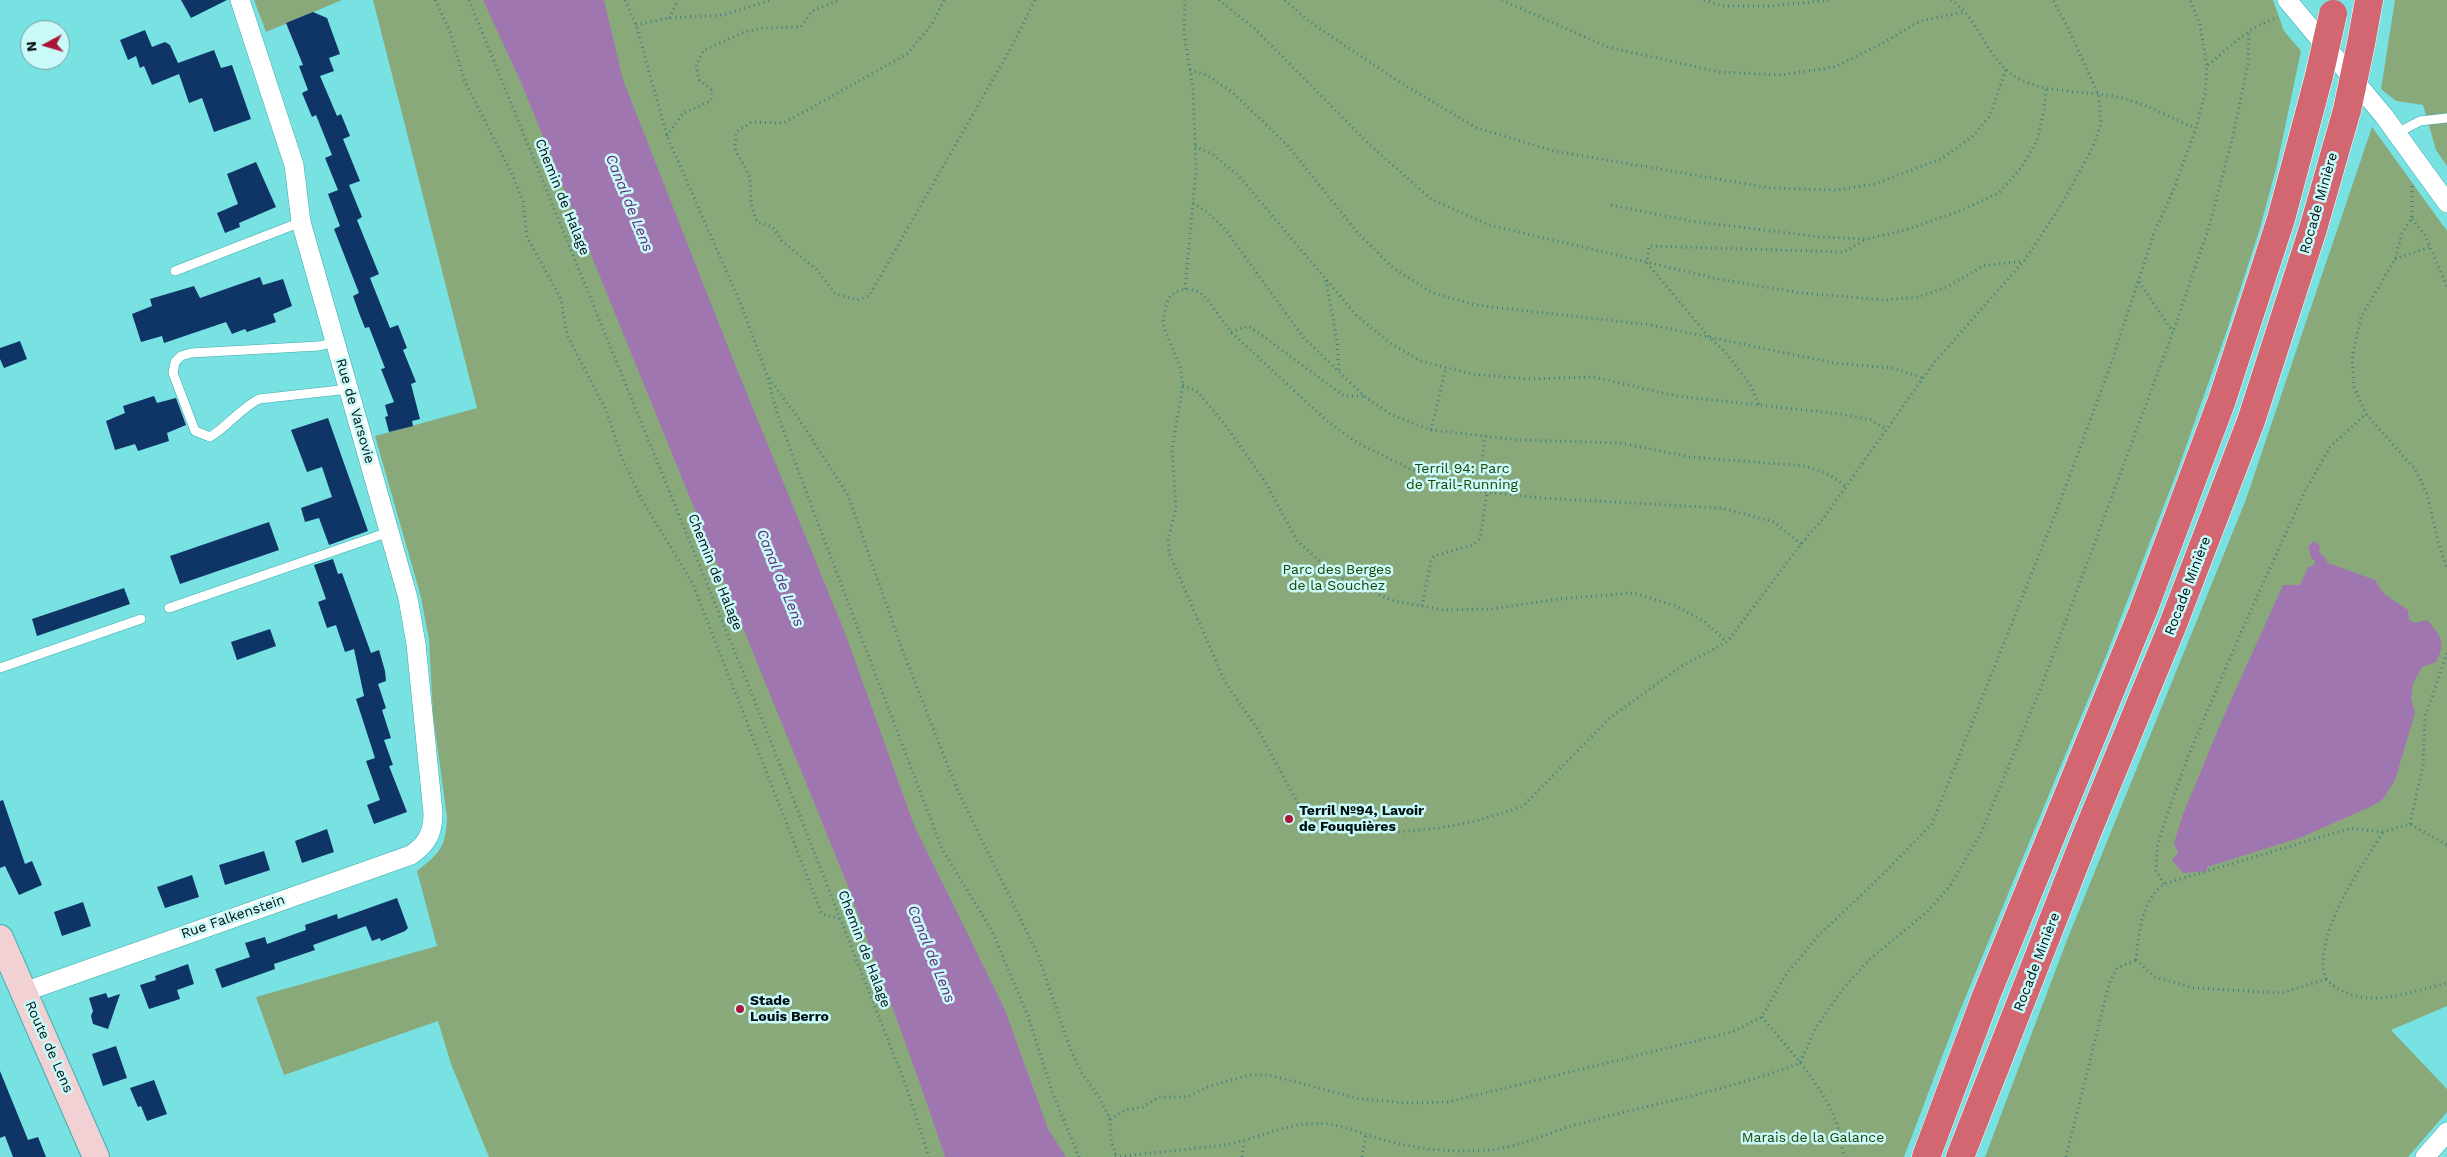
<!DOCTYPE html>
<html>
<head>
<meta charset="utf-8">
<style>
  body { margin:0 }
  #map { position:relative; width:2447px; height:1157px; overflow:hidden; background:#78e2e3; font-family:"Work Sans",sans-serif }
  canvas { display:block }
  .north { position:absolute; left:20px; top:20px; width:50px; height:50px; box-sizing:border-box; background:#c9f9f9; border:1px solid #799b9c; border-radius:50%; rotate:264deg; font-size:14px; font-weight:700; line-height:20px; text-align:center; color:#000f10 }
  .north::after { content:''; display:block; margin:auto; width:18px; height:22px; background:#ab1538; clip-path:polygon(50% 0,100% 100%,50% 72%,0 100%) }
</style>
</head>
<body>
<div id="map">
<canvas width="2447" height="1157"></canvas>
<div class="north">N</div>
</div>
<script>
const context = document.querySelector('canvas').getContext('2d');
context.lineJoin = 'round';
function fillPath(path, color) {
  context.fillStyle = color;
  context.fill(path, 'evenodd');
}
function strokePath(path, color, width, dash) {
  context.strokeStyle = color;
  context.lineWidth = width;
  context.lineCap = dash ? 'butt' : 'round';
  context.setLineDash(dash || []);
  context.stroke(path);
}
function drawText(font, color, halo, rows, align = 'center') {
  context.font = font + ' "Work Sans",sans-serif';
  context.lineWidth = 5;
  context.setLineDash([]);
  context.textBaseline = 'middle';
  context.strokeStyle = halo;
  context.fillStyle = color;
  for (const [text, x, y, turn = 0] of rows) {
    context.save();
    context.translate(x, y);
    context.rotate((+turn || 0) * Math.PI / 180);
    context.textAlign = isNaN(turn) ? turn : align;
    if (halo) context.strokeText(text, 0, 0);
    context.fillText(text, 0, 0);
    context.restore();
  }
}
fillPath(new Path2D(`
  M254,0H342L266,32Z
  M373,0H2273L2284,31L2301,51L2277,165L2260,228L2227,330L2178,469L2106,656L1954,1025L1904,1157H489L451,1064L438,1021L284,1075L256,997L437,946L417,871C440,853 446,847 447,817L433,715L429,640L421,597L375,436L477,408Z
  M2395,0H2447V166L2436,150L2423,105L2396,101L2381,89Z
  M2372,127L2447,231V1006L2391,1030L2447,1089V1112L2408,1157H1985L2067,940L2245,502Z`), '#89a97b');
fillPath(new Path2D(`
  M483,0H604L623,80L734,362L845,633L914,825L1005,1010L1048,1129L1066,1157H945C915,1065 880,976 848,886L520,80Z
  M2314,541L2320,546L2319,553L2324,556L2328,563L2375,580L2384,594L2408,610L2409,620L2415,623L2427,620C2440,635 2447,642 2436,662L2422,667L2413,683L2411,698L2415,713L2395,780L2383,799L2372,806L2302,837L2207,867V871L2183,873L2172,860L2178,853L2174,843L2183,814L2226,711L2283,585H2300L2308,567L2314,565L2315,560H2312L2308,547Z`), '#a076b0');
fillPath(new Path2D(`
  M181,0H227L191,18Z
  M313,12L327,18L340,54L329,58L334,71L320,76L337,116L341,114L350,136L343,139L360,181L349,185L362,217L357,220L379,274L370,278L390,328L398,325L407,348L403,350L416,382L411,384L420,419L412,421L413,426L389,432L385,417L388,416L385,405L394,402L381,369L385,368L369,327L365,328L359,313L353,296L359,293L334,229L340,226L328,194L338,190L325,158L332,155L316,115L312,117L302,93L308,90L299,66L303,65L286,23Z
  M145,30L152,47L165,42L170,45L178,63L214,50L221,68L232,65L251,119L214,132L202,98L189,103L179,74L152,85L144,66L140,68L136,56L128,60L120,40Z
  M256,162L276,207L239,223L240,227L225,233L217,213L238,204L227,174Z
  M260,277L263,285L283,279L292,306L273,314L276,322L247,332L245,329L232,334L226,322L164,343L162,336L141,342L132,314L152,306L150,299L194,286L200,298Z
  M20,341L27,359L4,368L0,359V348Z
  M154,396L157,403L176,398L186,425L167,433L169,441L138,451L135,444L115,450L106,421L125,413L123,406Z
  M328,418L368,531L329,545L319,518L305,522L301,508L332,497L322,467L307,472L291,430Z
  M269,522L279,550L180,584L170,556Z
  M333,559L338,574L342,573L371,653L379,650L385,671L386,681L378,684L386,708L382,710L391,738L384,740L393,765L389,766L407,812L374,824L367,805L380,800L366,761L375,758L356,699L364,696L354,649L345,652L336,625L327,628L318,602L326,599L314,565Z
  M124,588L130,604L37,636L32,619Z
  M270,629L276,646L237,660L231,642Z
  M3,800L25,864L32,861L42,885L19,895L5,866L0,868V801Z
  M327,829L334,852L302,863L295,841Z
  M264,851L270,870L225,885L219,865Z
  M192,875L199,897L165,908L157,887Z
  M397,898L408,928L405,931L381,941L380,938L372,941L366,926L313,945L315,950L274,964L275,969L222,988L215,969L250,957L245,943L265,937L267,944L306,930L305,925L337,914L338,919Z
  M83,902L91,926L62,936L54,912Z
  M188,964L194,984L177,990L180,999L149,1009L140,985L156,980L155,976Z
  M106,993L108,998L120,994L108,1029L93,1024L91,1016L93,1011L89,998Z
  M116,1046L127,1078L103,1086L92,1054Z
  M0,1071L28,1140L38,1137L46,1157H13L5,1136L0,1138Z
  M154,1080L167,1114L147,1121L141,1106L138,1107L130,1088Z`), '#0f3566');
const lane = new Path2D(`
  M2397,133L2420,121L2447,118
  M175,271L301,222
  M335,342L319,346L191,353L181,356L175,362L173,373L195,431L210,437C228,426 241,408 259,399L340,390L347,386
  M169,608L389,532
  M0,668L141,619`);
const street = new Path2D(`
  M2287,0L2384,116L2447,203
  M24,992L411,855C427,844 433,833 433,813L416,644L408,598L301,222L294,165L240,0
  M2425,1157L2447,1132`);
const secondary = new Path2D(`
  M0,938L96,1157`);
const highway = new Path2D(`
  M2361,44L2369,0
  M1926,1157L1986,996L2143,611L2222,400L2281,219L2319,76
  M1960,1157L2087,833L2172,627L2251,421L2313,229L2347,110`);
strokePath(lane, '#3aaaab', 10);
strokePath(street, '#3aaaab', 20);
strokePath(secondary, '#3aaaab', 28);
strokePath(highway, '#fff', 29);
strokePath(new Path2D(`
  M435,0L449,29L465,82L513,176L523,202L527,237L561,299L567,335L607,412L621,456L642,500L692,582L822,914L840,919
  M469,0L756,704L906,1086L929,1157
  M625,0L636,25L667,136L740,302L767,375L776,410L814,513L942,849L991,929L1028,1016L1053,1094L1079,1157
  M944,0L932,24L907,54L784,123L752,122L736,132L735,149L750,177L751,204L757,222L773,227L782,241L817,270L835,294L857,300L869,296L1012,46L1035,0
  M1219,0L1255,29L1370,145L1431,199L1489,225L1718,279L1802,293L1885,300L1917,297L1947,287L1983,266L2023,261
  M1285,0L1307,20L1401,83L1477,128L1554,151L1771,188L1837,190L1874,184L1941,159L1972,137L1990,116L2006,69
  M1502,0L1608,47L1720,72L1781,75L1835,67L1883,43L1920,21L1964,12
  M1704,0L1723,6H1771L1831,0
  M1951,0C1979,18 1986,58 2014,76C2047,96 2090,89 2125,99C2149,105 2173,119 2195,128
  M669,18L678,0
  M636,25L669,18L723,15L771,0
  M2208,65C2230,47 2250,25 2278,18
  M1190,70L1207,75L1232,92L1288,146L1357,232L1393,268L1433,293L1475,305L1651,325L1834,363L1893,368L1923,378
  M667,136L683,113L711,101L712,90L699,80L696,65L704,50L744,32L763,28L801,27L812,11L839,0
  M1195,146L1212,154L1237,174L1357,316L1390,343L1421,361L1472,374L1527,379L1594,377L1676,396L1841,414L1871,420L1886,429
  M2412,186V218L2402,233L2395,259L2361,317L2352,358L2354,387L2366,414L2415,469L2427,494L2438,541L2447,569
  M1193,203L1207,212L1225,229L1303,337L1364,396L1392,415L1431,430L1519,440L1620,443L1690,457L1805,466L1830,475L1846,486
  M1611,205L1690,221L1820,237L1867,239L1905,230L1957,212L1999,193L2021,168L2037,141L2044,110L2046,88
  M2412,219L2425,235L2447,287
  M2395,259L2430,247
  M1326,280L1337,341L1339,372
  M2139,282L2173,332
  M1185,289L1196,170L1193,87L1184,34L1185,0
  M1231,332L1249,326L1344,396H1364
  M769,378L801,422L848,495L902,649L957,789L1038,955L1070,1048L1082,1074L1099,1097L1110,1119L1111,1139L1116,1156
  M1183,385L1198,392L1226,426L1266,483L1297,541L1337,576L1394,601L1444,610L1491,609L1567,598L1634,593L1676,606L1705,622L1727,642
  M1759,404L1750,384L1725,352L1709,337L1647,263L1649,246L1844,252L1867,239
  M1431,430L1446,367
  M1479,491L1485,436
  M1801,544L1774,522L1722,508L1541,498L1479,491L1412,470L1358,443L1328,422L1231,332L1207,299L1198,291L1185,289L1175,292L1168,299L1163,319L1164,328L1180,367L1183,385L1172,449L1176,508L1168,539L1169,553L1225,682L1257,728L1299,805L1312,819L1339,827L1397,832L1440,828L1476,821L1522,807L1610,718L1680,667L1727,642L1801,544L1823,519L1933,364L2024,261L2060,207L2093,147L2101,123L2099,96L2068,28L2053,0
  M1422,606L1431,561L1434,556L1473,545L1480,539L1487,492
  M2410,824L2423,765L2425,717L2447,653
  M2164,884L2156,871L2157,847L2166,818L2189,754L2246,621L2305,491L2330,447L2366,414
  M2136,960C2139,933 2141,901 2164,884L2351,828L2383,832L2410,824L2447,845
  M2136,960L2155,977L2194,988L2281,993L2326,979C2311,936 2361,868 2383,832
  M2326,979C2360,1013 2406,993 2447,983
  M1762,1017C1787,1047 1820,1082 1835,1119C1840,1131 1841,1145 1844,1157
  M1110,1119L1125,1110L1143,1107L1159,1097H1187L1207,1087L1250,1075H1269L1360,1099L1407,1103L1448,1102L1732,1032L1762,1017L1784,977L1818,936L1872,885L1932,824L2058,507L2110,367L2154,233L2173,191L2196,128L2205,94L2207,66L2200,25L2190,0
  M1115,1157L1226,1145C1260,1138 1292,1120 1329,1124C1346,1127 1363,1134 1380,1139C1416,1149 1451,1153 1488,1150C1519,1148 1549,1132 1578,1124C1652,1104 1729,1090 1800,1063L1815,1029L1842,990L1870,959L1927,912L1949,887L1981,833L2040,690L2173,332L2208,230L2234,132L2248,63L2249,31
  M1242,1157L1244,1142
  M1362,1157L1366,1135
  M2066,1157L2109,984L2117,968L2136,960`), '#407f80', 3, [1, 4]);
strokePath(lane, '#fff', 9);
strokePath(street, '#fff', 19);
strokePath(secondary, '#f2d1d4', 26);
strokePath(highway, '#d36771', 28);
const highwayBridge = new Path2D(`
  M2319,76L2333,14
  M2347,110L2361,44`);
strokePath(highwayBridge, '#fff', 29, []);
strokePath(highwayBridge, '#d36771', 28);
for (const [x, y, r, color] of [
  [1289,819,5,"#ab1538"],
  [740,1009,5,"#ab1538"]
]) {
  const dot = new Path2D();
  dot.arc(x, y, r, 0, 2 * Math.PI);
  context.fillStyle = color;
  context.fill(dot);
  strokePath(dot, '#c9f9f9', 2);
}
drawText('14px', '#000f10', '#c9f9f9', [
  ["Chemin de Halage",562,197,68],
  ["Rocade Minière",2319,203,-74],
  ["Rue de Varsovie",355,411,74],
  ["Chemin de Halage",715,572,68],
  ["Rocade Minière",2188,586,-69],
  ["Rue Falkenstein",233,917,-19],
  ["Chemin de Halage",864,949,69],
  ["Rocade Minière",2037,962,-69],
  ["Route de Lens",49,1047,66]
]);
drawText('14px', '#1e4403', '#c9f9f9', [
  ["Terril 94: Parc",1462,469],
  ["de Trail-Running",1462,485],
  ["Parc des Berges",1337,570],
  ["de la Souchez",1337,586],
  ["Marais de la Galance",1813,1138]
]);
drawText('bold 14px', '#000f10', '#c9f9f9', [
  ["Terril №94, Lavoir",1299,811],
  ["de Fouquières",1299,827],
  ["Stade",750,1001],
  ["Louis Berro",750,1017]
], 'left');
drawText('italic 15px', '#622d75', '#c9f9f9', [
  ["Canal de Lens",629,203,68],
  ["Canal de Lens",780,578,68],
  ["Canal de Lens",931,954,68]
]);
</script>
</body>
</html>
